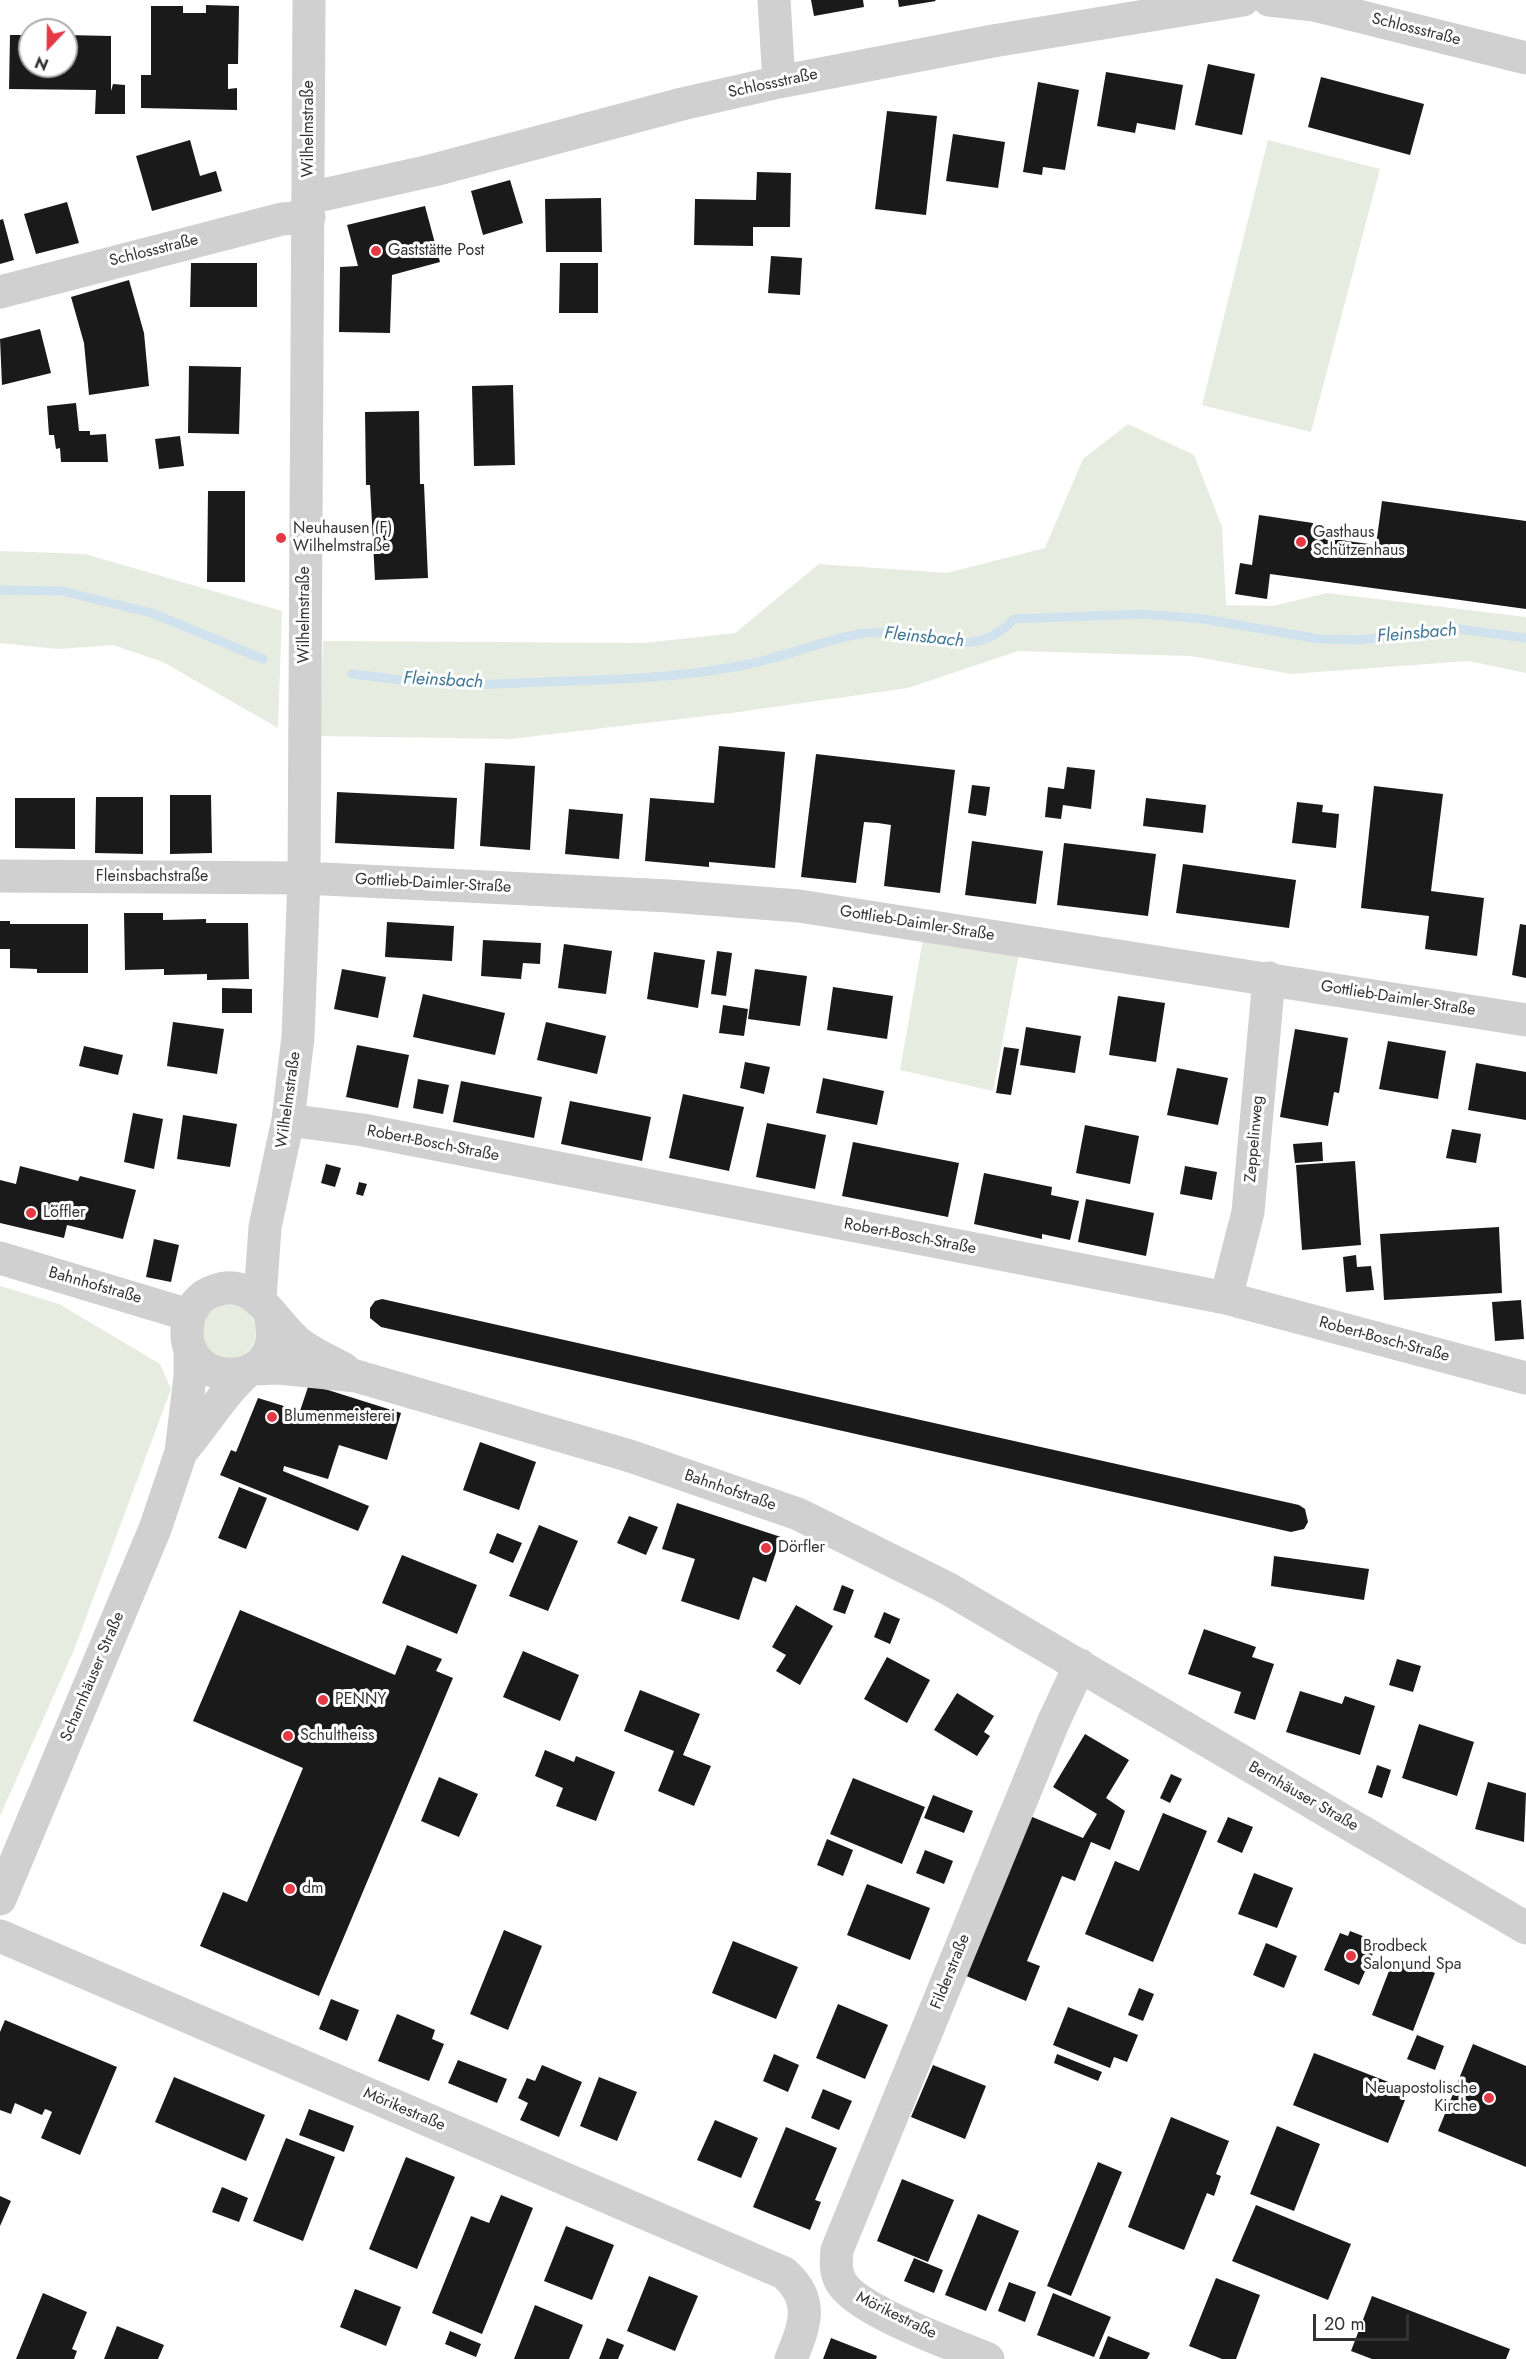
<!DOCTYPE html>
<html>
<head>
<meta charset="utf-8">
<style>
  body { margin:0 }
  #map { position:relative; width:1526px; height:2359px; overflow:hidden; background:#fff; font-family:Jost,sans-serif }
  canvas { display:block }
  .north { position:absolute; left:18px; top:18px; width:60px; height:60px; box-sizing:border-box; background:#fff; border:2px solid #adadad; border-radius:50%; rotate:202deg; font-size:16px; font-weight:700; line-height:24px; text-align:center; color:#333 }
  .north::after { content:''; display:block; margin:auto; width:21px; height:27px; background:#e63946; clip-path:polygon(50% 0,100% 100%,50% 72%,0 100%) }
  .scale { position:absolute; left:1313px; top:2314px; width:96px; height:27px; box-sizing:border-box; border:3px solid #333; border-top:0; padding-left:8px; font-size:18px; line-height:21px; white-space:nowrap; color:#333; -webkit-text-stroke:4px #fff; paint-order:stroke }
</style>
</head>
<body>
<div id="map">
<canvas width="1526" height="2359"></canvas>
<div class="north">N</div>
<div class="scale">20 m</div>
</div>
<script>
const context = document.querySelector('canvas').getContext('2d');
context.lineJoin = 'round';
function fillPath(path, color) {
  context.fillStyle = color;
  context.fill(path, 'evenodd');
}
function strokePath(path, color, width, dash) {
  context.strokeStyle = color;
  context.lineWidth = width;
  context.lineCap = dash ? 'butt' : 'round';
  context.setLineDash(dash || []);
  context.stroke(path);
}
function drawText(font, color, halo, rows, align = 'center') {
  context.font = font + ' Jost,sans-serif';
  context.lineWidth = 6;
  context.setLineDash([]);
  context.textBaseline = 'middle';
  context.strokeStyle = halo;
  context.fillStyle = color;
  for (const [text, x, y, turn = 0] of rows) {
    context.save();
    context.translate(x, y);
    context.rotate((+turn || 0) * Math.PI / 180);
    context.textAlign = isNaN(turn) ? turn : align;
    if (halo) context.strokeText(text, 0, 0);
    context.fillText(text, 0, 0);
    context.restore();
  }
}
fillPath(new Path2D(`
  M1268,140L1380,169L1311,432L1202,405Z
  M1128,424L1194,455L1222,527L1226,605L1273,606L1327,593L1526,617V673L1468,661L1291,674L1191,656L1018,651L908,688L739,712L511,739L320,736L323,641L644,643L735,633L819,564L947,573L1045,548L1083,459Z
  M0,551L85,554L282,611L278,728L163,662L113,645L58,649L0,643Z
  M923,939L1020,949L993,1091L900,1070Z
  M0,1286L59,1304L160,1364L171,1389L74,1650L0,1816Z
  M202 1332a27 27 0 1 1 54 0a27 27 0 1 1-54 0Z`), '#e6ecdf');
strokePath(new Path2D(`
  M0,590L62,591L152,613L263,659
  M352,674C383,677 415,683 447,684C478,686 511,683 542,682C612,680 685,678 754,663C790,655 824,640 859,634C914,624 970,668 1014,619L1143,614L1204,619L1319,639L1360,640L1459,629L1526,638`), '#cfe2ee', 9);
fillPath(new Path2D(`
  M811,0H863L864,7L814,16Z
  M898,0H935L936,1L899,7Z
  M206,5L239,6L238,64H228V89L237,88V110L141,108V75H151V6H183V13H206Z
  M10,35H30V66H66V35L111,36V91L113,84L125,85V114H95L96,90L9,89Z
  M1208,64L1255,74L1242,135L1195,125Z
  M1106,72L1183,85L1175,130L1137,123L1135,133L1097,126Z
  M1321,77L1424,104L1410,155L1308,127Z
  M1038,82L1079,90L1065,170L1043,167L1042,175L1023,172Z
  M887,111L937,116L926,215L875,209Z
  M953,134L1005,142L998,188L946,181Z
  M190,140L200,176L216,171L222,191L152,211L136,156Z
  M757,172L791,173L790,227H753V246L694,245L695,199L756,200Z
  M510,180L523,223L483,235L471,191Z
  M601,198L602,252H546L545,199Z
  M67,202L79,243L36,254L24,214Z
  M425,206L440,262L392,275L390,333L339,332L340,267L358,266L347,225Z
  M3,219L14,260L0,264V220Z
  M771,256L802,258L800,295L768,293Z
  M191,263H257V307H190Z
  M560,263H598V313H559Z
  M129,280L144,333L149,386L89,395L84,343L71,297Z
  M40,329L51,373L2,385L0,339Z
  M189,366L241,367L239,434L188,433Z
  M513,385L515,465L474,466L472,386Z
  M76,403L79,431H90V435L106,434L108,462H61L60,448L56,449L54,435H49L47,406Z
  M419,411L420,484H424L428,578L375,580L370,485H366L365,412Z
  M180,436L184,466L159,469L155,439Z
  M208,491H245V582H207Z
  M1382,501L1526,521V609L1270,574L1267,599L1235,594L1240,563L1252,565L1259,515L1313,523L1312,536L1376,545Z
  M719,746L785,752L775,868L709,862V867L645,861L650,798L714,803Z
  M816,754L955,770L940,893L884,886L891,825L878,823L864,822L856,883L801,877Z
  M485,763L535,766L530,850L480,846Z
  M1067,767L1095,770L1091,809L1063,805L1061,819L1045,817L1048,787L1064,789Z
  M972,785L990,787L986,816L968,813Z
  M1374,786L1443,794L1431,891L1484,898L1477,956L1425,949L1429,916L1361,908Z
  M337,792L457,798L454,849L335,843Z
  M170,795H211L212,853L170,854Z
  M96,797H143V854L95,853Z
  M15,798H75V849L15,848Z
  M1146,798L1206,805L1203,833L1143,826Z
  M1297,802L1323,805L1322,812L1339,814L1336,848L1292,843Z
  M569,809L623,814L619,859L565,854Z
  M972,841L1043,851L1036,904L965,895Z
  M1064,843L1156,854L1148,916L1057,905Z
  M1183,864L1296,880L1289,928L1176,913Z
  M124,913H163V920L206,919V923H248L249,979L207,980V974L164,975V969L125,970Z
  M0,921H10V924H88V973H37V969L10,968V949H0Z
  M387,922L454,926L452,961L385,957Z
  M1520,924L1526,925V978L1512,975Z
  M483,940L541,943L540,964L523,963L521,979L481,976Z
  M564,944L612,951L606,994L558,988Z
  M717,951L732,953L726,996L711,994Z
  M654,952L705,960L698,1008L647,999Z
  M342,969L386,977L378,1018L334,1009Z
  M755,969L807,976L800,1026L748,1019Z
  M833,987L893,996L887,1039L827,1030Z
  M222,988L252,989V1013H222Z
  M423,994L505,1013L495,1055L413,1037Z
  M1118,996L1165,1003L1156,1062L1109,1055Z
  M723,1005L748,1009L744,1036L719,1033Z
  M173,1022L224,1029L217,1074L167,1066Z
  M546,1022L606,1036L597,1074L537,1060Z
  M1026,1027L1081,1036L1075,1073L1020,1065Z
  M1295,1029L1348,1038L1339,1093L1334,1092L1328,1126L1280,1117Z
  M1388,1041L1446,1051L1438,1099L1379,1089Z
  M357,1045L409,1055L398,1108L346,1097Z
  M84,1046L123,1055L118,1075L79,1066Z
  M1004,1047L1019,1049L1011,1095L996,1093Z
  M745,1062L770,1067L764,1094L740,1088Z
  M1476,1063L1526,1072V1120L1468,1110Z
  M1177,1068L1228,1078L1218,1125L1167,1115Z
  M823,1078L884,1091L877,1125L816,1113Z
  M418,1079L449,1085L443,1114L413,1108Z
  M461,1081L542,1097L534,1138L453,1122Z
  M683,1094L744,1107L729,1171L669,1158Z
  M570,1101L651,1117L642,1161L561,1144Z
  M133,1113L163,1119L154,1169L124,1162Z
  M183,1115L237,1124L230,1167L177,1159Z
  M767,1123L826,1135L815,1189L756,1177Z
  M1085,1125L1139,1136L1130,1184L1076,1173Z
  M1452,1129L1481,1134L1476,1163L1446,1158Z
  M853,1142L959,1163L948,1217L842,1196Z
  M1322,1142L1323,1161L1295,1163L1293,1144Z
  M1355,1161L1361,1245L1302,1250L1296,1165Z
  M326,1164L341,1168L335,1187L321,1183Z
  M20,1166L78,1181L80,1176L136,1190L123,1239L67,1225L64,1238L0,1223V1180L16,1184Z
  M1185,1166L1217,1172L1212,1200L1180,1194Z
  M984,1173L1052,1187L1051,1195L1079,1201L1070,1240L1042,1234V1239L974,1224Z
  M359,1182L367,1184L363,1196L356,1194Z
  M1086,1199L1154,1213L1146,1256L1078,1242Z
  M1499,1227L1502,1293L1384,1300L1380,1234Z
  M154,1239L179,1245L171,1282L146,1277Z
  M1356,1255L1357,1267L1371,1266L1374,1290L1346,1292L1343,1257Z
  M382,1299L1299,1505L1305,1509L1308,1522L1304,1529L1291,1532L381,1327L370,1318V1308L375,1301Z
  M1521,1300L1524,1339L1495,1341L1492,1302Z
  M309,1384L401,1413L387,1460L339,1445L328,1479L284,1466L283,1471L369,1506L358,1531L220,1475L231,1450L236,1452L258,1398L300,1411Z
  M480,1442L536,1462L519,1510L463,1490Z
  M239,1487L267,1498L246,1549L218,1538Z
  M677,1503L781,1537L766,1582L753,1577L739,1620L681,1601L695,1559L662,1549Z
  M629,1516L658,1527L646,1555L617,1543Z
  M539,1525L578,1541L548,1611L509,1596Z
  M497,1533L522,1543L513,1563L489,1553Z
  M402,1555L477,1585L457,1634L382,1603Z
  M1274,1556L1369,1569L1364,1600L1271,1586Z
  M842,1585L854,1590L845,1614L833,1610Z
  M796,1605L833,1626L800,1685L776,1671L786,1655L772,1647Z
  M240,1610L395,1675L407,1645L442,1659L436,1671L453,1678L319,1996L200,1946L223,1892L247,1902L303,1768L193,1721Z
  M884,1612L900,1619L890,1644L874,1637Z
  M1204,1629L1256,1647L1252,1657L1274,1664L1255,1720L1234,1713L1241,1692L1188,1674Z
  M523,1651L579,1675L560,1721L503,1697Z
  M887,1657L930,1680L907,1723L864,1699Z
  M1397,1659L1421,1666L1413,1692L1389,1685Z
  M640,1690L700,1714L683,1755L711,1766L694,1806L658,1791L674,1751L624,1731Z
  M1300,1691L1342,1704L1345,1696L1375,1706L1360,1755L1286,1732Z
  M957,1693L994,1716L984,1732L990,1736L977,1756L934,1730Z
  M1419,1724L1474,1742L1457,1796L1402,1778Z
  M1085,1734L1129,1760L1106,1798L1125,1811L1110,1850L1091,1842L1075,1881L1062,1876L1027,1961L1040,1966L1026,2001L964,1975L1030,1816L1083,1838L1097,1814L1053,1787Z
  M545,1750L574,1762L576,1756L615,1772L596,1821L556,1806L563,1788L535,1776Z
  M1377,1765L1391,1770L1382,1798L1368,1793Z
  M1171,1774L1182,1779L1170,1803L1160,1798Z
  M439,1777L478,1794L459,1837L421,1821Z
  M853,1778L925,1807L902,1864L830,1834Z
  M1488,1782L1526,1793L1524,1842L1475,1829Z
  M933,1795L973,1811L964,1833L924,1818Z
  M1163,1813L1207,1831L1153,1962L1085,1934L1115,1861L1139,1871Z
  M1228,1817L1253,1827L1242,1853L1217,1842Z
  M827,1839L853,1850L843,1876L817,1865Z
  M925,1850L953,1861L944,1884L916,1873Z
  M1254,1873L1293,1888L1277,1928L1238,1914Z
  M867,1884L930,1908L910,1960L847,1935Z
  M504,1930L542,1946L508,2030L470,2014Z
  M1350,1931L1378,1942L1359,1985L1324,1970L1340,1933L1348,1936Z
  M733,1941L798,1967L776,2019L712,1993Z
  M1266,1943L1297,1956L1284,1988L1253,1975Z
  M1394,1958L1435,1973L1413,2031L1372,2015Z
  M1139,1988L1154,1994L1143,2021L1128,2015Z
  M331,1999L359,2010L347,2041L319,2029Z
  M838,2004L888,2025L865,2079L816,2058Z
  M1068,2007L1138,2035L1127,2062L1114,2057L1110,2068L1053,2045Z
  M397,2014L435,2030L432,2039L444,2044L429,2081L378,2061Z
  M5,2020L117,2067L80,2155L41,2138L52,2112L48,2110L45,2109L42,2115L15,2103L11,2114L0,2110V2032Z
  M1417,2035L1444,2046L1435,2070L1407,2059Z
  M1473,2044L1526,2066V2167L1438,2131Z
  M1314,2053L1409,2090L1388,2143L1293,2105Z
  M774,2054L799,2065L788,2092L763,2081Z
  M1057,2054L1102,2072L1098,2081L1054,2063Z
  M458,2060L507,2079L497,2103L448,2083Z
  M542,2065L582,2082L559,2137L520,2120L528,2103L518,2098L527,2078L535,2081Z
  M933,2065L986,2086L965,2139L911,2117Z
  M174,2077L265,2115L246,2161L155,2122Z
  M599,2077L637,2092L617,2141L580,2126Z
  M823,2089L852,2101L839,2130L811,2118Z
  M309,2109L354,2126L344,2152L299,2135Z
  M1171,2117L1229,2141L1216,2174L1221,2176L1214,2196L1207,2193L1184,2250L1128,2227Z
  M715,2120L758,2138L741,2178L697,2160Z
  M1277,2126L1320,2144L1294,2211L1250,2194Z
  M786,2127L837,2148L815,2200L821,2202L810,2230L753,2207Z
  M286,2138L335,2157L303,2241L253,2221Z
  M406,2157L455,2177L417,2269L369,2249Z
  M1098,2162L1122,2172L1071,2296L1047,2286Z
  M902,2179L954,2200L928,2262L877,2241Z
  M222,2187L248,2198L239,2222L212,2212Z
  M501,2195L533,2208L482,2334L432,2313L471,2216L489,2223Z
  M0,2196L11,2201L0,2226Z
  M1256,2205L1351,2244L1328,2300L1232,2261Z
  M978,2214L1019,2231L986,2311L945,2295Z
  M566,2226L614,2245L592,2300L544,2281Z
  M914,2258L943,2270L934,2293L904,2281Z
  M649,2276L698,2296L675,2351L627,2331Z
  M1216,2278L1260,2295L1236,2359H1222L1189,2346Z
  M1009,2282L1036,2292L1025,2322L998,2311Z
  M355,2289L401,2307L386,2346L340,2327Z
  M43,2293L87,2312L72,2349L77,2351L74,2359H16Z
  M1053,2293L1111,2317L1094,2357L1037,2335Z
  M1372,2296L1510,2349L1506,2359H1372L1351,2351Z
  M535,2305L583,2325L569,2359H514Z
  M117,2326L164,2345L158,2359H104Z
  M450,2331L481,2344L476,2357L445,2344Z
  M1108,2336L1150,2353L1147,2359H1099Z
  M607,2338L624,2345L618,2359H599Z
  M831,2338L877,2356L876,2359H823Z`), '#1a1a1a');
strokePath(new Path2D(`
  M774,0L779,82
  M1269,0L1314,5L1526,58
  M309,198L434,170L682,104L779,82L993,41L1243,0
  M0,292L282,219L309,217
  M0,876L304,878L669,896L799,906L1526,1020
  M288,1120L363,1130L1226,1298L1526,1378
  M0,1258L189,1315
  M1226,1298L1248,1212L1269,978
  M260,1299L265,1227L288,1120L298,1037L304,878L309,0
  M269,1312C294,1392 175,1395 188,1321C190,1308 201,1295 214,1291C256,1275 273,1324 300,1344C313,1354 330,1361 344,1369
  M252,1369L279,1368L356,1376L630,1456L798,1514L947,1588L1526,1928
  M181,1452C204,1426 221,1395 248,1371
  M0,1899L155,1529L181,1452L190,1377V1349
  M0,1936L784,2273C815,2300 805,2325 791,2359
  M988,2359C955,2345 857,2311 841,2282C835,2272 836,2261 837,2250L1053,1723L1080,1665`), '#d0d0d0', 33);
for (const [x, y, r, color] of [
  [376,251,6,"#e63946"],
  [281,538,6,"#e63946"],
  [1301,542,6,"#e63946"],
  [31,1213,6,"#e63946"],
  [272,1417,6,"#e63946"],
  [766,1548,6,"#e63946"],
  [323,1700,6,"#e63946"],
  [288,1736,6,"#e63946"],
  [290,1889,6,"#e63946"],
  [1351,1956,6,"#e63946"],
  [1489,2098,6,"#e63946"]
]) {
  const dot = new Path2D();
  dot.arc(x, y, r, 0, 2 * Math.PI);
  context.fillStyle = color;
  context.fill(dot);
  strokePath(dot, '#fff', 2);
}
drawText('16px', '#333', '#fff', [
  ["Schlossstraße",1416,30,14],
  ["Schlossstraße",773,84,-12],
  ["Wilhelmstraße",309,129,-90],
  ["Schlossstraße",154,251,-14],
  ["Wilhelmstraße",305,615,-90],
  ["Fleinsbachstraße",152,877],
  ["Gottlieb-Daimler-Straße",433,884,3],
  ["Gottlieb-Daimler-Straße",917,924,9],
  ["Gottlieb-Daimler-Straße",1398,999,9],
  ["Wilhelmstraße",289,1100,-82],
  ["Zeppelinweg",1255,1139,-85],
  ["Robert-Bosch-Straße",433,1144,11],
  ["Robert-Bosch-Straße",910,1237,11],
  ["Bahnhofstraße",95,1286,16],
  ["Robert-Bosch-Straße",1384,1340,15],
  ["Bahnhofstraße",730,1491,19],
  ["Scharnhäuser Straße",93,1677,-67],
  ["Bernhäuser Straße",1303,1797,30],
  ["Filderstraße",951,1972,-68],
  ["Mörikestraße",404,2110,23],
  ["Mörikestraße",896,2316,26]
]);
drawText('16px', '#333', '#fff', [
  ["Gaststätte Post",388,251],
  ["Neuhausen (F)",293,529],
  ["Wilhelmstraße",293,547],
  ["Gasthaus",1313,533],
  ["Schützenhaus",1313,551],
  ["Löffler",43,1213],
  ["Blumenmeisterei",284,1417],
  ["Dörfler",778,1548],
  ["PENNY",335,1700],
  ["Schultheiss",300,1736],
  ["dm",302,1889],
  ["Brodbeck",1363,1947],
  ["Salon und Spa",1363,1965],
  ["Neuapostolische",1477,2089,"right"],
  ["Kirche",1477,2107,"right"]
], 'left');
drawText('italic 18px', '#3f7597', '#fff', [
  ["Fleinsbach",1417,634,-5],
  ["Fleinsbach",924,638,6],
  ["Fleinsbach",443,681,3]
]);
</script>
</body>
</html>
